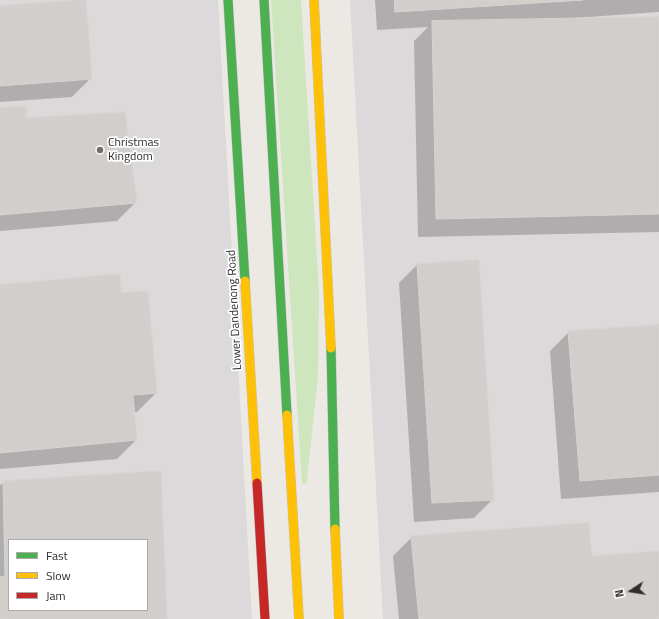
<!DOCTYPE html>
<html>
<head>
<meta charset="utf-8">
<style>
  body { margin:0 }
  #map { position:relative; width:659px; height:619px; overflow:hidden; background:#ece8e4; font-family:"Titillium Web",sans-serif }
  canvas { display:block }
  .legend { position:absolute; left:8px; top:539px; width:140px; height:72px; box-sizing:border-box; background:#fff; border:1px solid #ababab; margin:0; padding:5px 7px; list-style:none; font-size:12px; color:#2e2e2e }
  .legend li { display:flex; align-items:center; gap:8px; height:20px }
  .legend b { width:20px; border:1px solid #ababab }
  .north { position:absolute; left:611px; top:571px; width:40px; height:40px; -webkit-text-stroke:3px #fff; paint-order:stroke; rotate:258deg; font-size:11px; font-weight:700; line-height:16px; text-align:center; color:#2e2e2e }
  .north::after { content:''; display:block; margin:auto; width:14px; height:18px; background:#2e2e2e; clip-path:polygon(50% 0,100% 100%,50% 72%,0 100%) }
</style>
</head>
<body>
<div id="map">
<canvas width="659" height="619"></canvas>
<ul class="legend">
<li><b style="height:5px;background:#4caf50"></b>Fast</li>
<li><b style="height:5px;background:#ffc107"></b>Slow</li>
<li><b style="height:5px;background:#c62828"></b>Jam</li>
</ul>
<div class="north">N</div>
</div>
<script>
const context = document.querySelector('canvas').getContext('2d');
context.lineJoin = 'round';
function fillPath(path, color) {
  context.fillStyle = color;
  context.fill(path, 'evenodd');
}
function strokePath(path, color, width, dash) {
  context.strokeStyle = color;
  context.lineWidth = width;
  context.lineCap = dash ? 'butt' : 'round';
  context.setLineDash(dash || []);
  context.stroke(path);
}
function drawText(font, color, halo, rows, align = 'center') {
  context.font = font + ' "Titillium Web",sans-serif';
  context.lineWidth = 3.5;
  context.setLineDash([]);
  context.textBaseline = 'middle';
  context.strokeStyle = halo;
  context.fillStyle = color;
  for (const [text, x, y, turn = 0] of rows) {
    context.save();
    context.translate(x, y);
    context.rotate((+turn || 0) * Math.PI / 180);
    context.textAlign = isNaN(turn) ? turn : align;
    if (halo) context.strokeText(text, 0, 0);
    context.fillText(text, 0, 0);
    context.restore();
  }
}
fillPath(new Path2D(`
  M0,0H218L252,619H0ZM9,540H147V610H9Z
  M350,0H659V619H383Z`), '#dcd9db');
fillPath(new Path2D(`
  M271,0H301L319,290L318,377L307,479V483L305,484L302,483Z`), '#cee6be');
fillPath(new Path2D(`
  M375,0H659V12L575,18V19L659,18V232L418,237L414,41L428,27L377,30Z
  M0,7L91,78L72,97L0,102Z
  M0,109L25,119L136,202L117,221L0,231Z
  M417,265L493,499L474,518L414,522L399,283Z
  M0,286L120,294L156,393L137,412H133L136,440L117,459L0,469Z
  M659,326V492L561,499L550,351L569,332Z
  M160,472L166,619H0V485L4,482ZM9,540H147V610H9Z
  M412,537L592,557L659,552V619H399L393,556Z`), '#0003');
const building = new Path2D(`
  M78,0H86L92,79L0,86V6Z
  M395,0H583L395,12Z
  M659,17V214L436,219L432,21Z
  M26,106V118L125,112L137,203L0,215V108Z
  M479,260L494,500L432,503L417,264Z
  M120,274L121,293L148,291L157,393L133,395L137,440L0,453V285Z
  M659,325V475L580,481L568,331Z
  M161,471L167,619H0V577L5,576L3,481ZM9,540H147V610H9Z
  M588,523L592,556L659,551V619H419L411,536Z`);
fillPath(building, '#d1cecb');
strokePath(building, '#d7d4d0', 1);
const fast = new Path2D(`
  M228,0L245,281
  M264,0L287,415
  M331,348L335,529`);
const slow = new Path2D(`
  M314,0L331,348
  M245,281L257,483
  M287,415L299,619
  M335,529L339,619`);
const jam = new Path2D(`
  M257,483L265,619`);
strokePath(fast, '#c5c4c5', 10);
strokePath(slow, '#c5c4c5', 10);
strokePath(jam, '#c5c4c5', 10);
strokePath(fast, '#4caf50', 9);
strokePath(slow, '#ffc107', 9);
strokePath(jam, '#c62828', 9);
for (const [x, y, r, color] of [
  [100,150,4,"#706f6e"]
]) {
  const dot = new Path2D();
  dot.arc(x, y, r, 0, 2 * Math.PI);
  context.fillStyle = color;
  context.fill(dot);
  strokePath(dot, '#fff', 1.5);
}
drawText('12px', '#2e2e2e', '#fff', [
  ["Christmas",108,143],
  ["Kingdom",108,157]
], 'left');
drawText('12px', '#2e2e2e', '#fff', [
  ["Lower Dandenong Road",235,310,-93]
]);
</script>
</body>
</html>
